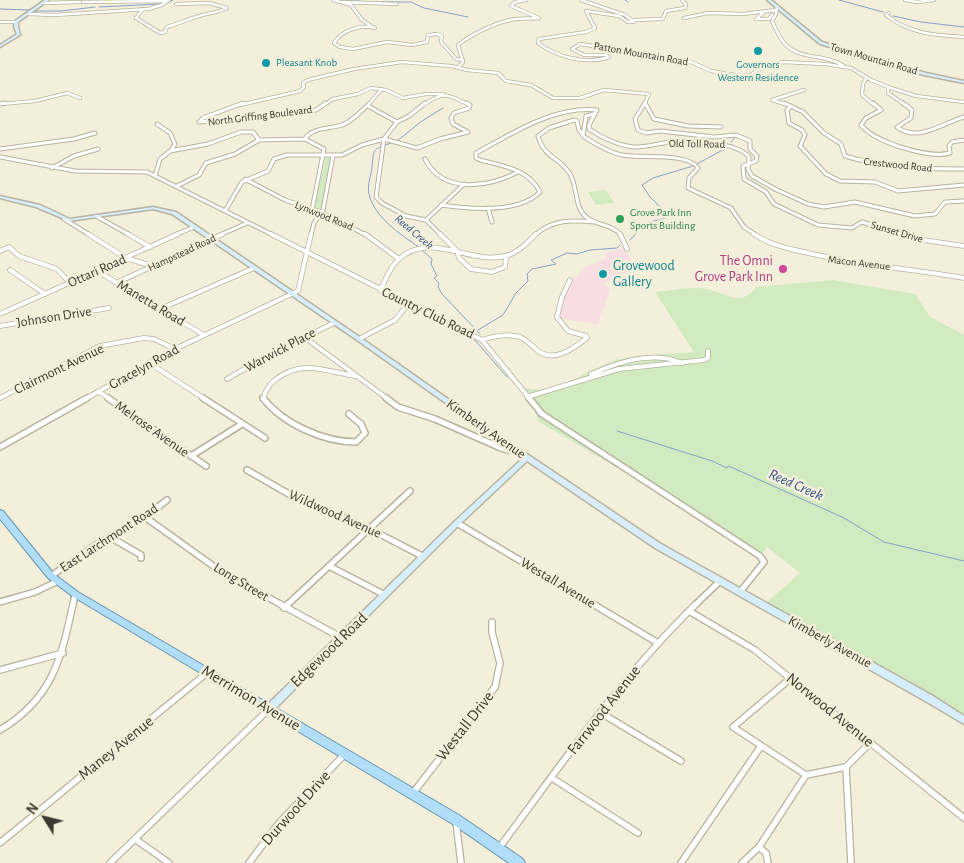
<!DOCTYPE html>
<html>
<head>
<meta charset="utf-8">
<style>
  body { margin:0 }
  #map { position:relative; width:964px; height:863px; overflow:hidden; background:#f4efda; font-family:"Alegreya Sans",sans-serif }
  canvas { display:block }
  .north { position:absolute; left:20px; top:793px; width:50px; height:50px; -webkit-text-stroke:4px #f4efda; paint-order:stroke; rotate:306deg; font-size:14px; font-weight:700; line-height:20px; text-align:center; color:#3b3930 }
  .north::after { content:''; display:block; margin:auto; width:18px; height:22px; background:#3b3930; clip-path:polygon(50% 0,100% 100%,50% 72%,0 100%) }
</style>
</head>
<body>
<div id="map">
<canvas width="964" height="863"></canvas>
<div class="north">N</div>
</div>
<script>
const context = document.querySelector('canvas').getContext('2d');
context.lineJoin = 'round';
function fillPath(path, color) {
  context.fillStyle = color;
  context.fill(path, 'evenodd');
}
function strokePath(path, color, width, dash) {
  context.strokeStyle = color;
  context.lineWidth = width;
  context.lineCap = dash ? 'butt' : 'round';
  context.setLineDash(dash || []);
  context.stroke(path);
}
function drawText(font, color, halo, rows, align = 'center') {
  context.font = font + ' "Alegreya Sans",sans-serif';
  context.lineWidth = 5;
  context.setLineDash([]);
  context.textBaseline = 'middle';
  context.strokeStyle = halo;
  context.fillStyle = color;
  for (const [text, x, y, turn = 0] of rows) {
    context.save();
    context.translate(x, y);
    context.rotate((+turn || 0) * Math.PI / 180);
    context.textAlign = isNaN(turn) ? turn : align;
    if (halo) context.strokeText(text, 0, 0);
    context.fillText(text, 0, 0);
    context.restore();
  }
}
fillPath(new Path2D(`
  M623,248L638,268L604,283L610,289L598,325L560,318V311L569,285L576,276L584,268L607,258L606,253Z`), '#f8dde2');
fillPath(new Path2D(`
  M326,157L332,158L322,208L318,210L314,208Z
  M606,190L614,203L596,205L588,192Z
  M833,280L915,294L930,317L964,335V717L922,690L765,604L800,573L767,547L763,553L539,422L525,388C558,396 586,369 616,360C638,354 671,354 694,352L655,292C670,291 692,286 706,289C726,292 740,309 756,287Z`), '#d2eac0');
strokePath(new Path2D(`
  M625,0L628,2
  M839,0L883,12
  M340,1H360
  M169,2L173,0
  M382,2H411L424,8L468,17
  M99,7L160,4
  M0,9L30,10
  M35,11H61L95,7
  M893,16L921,22L964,27
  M397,141L422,121L443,108
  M731,142L735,137
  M391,143C372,150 374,148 372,167C371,176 367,185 369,194C374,217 401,235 419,247
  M697,164L728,147
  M650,222L666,218V213L650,197L642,185L653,178L693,166
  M630,240L642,227
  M422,250L432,259L431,264L437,276L434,278L439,283L438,287L442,294L480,334
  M478,330L503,315L516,293L528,281L527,274L532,269L556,264L551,260L567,253L577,254L590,250L617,248L620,245
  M474,339L507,377
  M617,431L712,461L727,468L728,466L731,467L844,518L884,542L964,561`), '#85a0ca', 1);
const streetFar4 = new Path2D(`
  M333,0L351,5L362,20L371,26
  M581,0L625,15L634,22H628L619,16L586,11L595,28L586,32L539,39L538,43C557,57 586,65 609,57L606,55H584L572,49L580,44L689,61L711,71L740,76L751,75L758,69L783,62L825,64L851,68L871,80L888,87V93L905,105
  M905,0L917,2L934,0
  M83,2L167,1
  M342,2L397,4
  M44,3L80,2
  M777,6L776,14L772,21C776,29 779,38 786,45C801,60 827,54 844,66
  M143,9L136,18L160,33L165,32L167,27C178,24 188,19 199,16C209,13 217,13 227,8L209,3L176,4
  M765,11L756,19H769L772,15
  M889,13L886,15C909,34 936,35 964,37
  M28,14L55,15L148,9L162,5L169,0
  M684,18L708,13L743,14L776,10
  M633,20L663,19L666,11L685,8L686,5L682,0
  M0,22H16
  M375,28C361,24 342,30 334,43L340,47L353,49L387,42L412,45L427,42L428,35L437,34L442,36L441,42L456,59L463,60
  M458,67L463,62L458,45C473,33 497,22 515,19C523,18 531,19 539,18L511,6L515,2L526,0
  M867,77L863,84L862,95L874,105
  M888,87L916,96L964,102
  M645,103L646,105
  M0,104L35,101L67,93L80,98
  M240,105L300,91L304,87L303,83L308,80L354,69L402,62L451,66L467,70L498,73L506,81L531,85L553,98H580L604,90L649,94L644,105
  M324,105L333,99L358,94L371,88L386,90L403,98L426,94H443
  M368,105L382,89
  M424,105C443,90 450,95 469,105
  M788,105L772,100L804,90`);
const streetFar3 = new Path2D(`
  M243,103L203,118L199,122L316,110L326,103
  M645,103L635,119L638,130L646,133L660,131L714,137L736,135L750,141V149L757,156L756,161L743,166L744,179L766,192L774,204L818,225L852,228L862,222L902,235
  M645,103L654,119L688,126L721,127
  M784,103L803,112L824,133L841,144L845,156C884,168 924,169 964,169
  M873,103L881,110L866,118L861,125C874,142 929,159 950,153L949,146L952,142L964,140
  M903,103L912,110L911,118L897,127C917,143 943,123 964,117
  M0,104L6,103
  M368,106L397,122
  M791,106L787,110L789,123L802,130L805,135L800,146L826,174L840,181L875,182L898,191L964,185
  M594,114L586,116L583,136C595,144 608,152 622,155C641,159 688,152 698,168L689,178L688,188L731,208L744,227L756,235
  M157,124L170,133L175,144L171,151
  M583,135L579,130L577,121L574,120L549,128L538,136C544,158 560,157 570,174C578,187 574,207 586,217C597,226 612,224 621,235
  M305,139C311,127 331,129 342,125C352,122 361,111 370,103
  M305,139L324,149L312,210
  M384,139L417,148L440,139L468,132L453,124L451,118L454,113L469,108L470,105L467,103
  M384,139L376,197L382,203L406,216L426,220L441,235
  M384,139L397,122L409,116L425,103
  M0,149L74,139L95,133
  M0,157L75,171L147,172L273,235
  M425,159C443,195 489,187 518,172
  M52,168L74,156L98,149
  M155,176L160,159L170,151L208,144L241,132H253L259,140
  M245,179L285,200L321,212L366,235
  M177,186L199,175L206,163L235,154L259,140L305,139
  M441,205C469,209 519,214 540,192C529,169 503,166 480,160L476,158V153C513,133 553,106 597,110L589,125V129C601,137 618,145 632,147C644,148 659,143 671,142C691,141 736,141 749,157L748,169L752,176L777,190L808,204L824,207L855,202L915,216L935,214L945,202L964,201
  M488,208L492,222
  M225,211L242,182L268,171L274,159L287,155H342L362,145L384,139
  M96,216L130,235
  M64,219L90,235
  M426,220L464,184
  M175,235L194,227
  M220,235L247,223
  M311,235L314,223L323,210L333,156
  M535,235C553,219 572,220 595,222`);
const streetFar2 = new Path2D(`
  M88,234L126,258L152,266
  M128,234L150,247
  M271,234L482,340L530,399
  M365,234L399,259
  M440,234L457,251L459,258L471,269L492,272L505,267L506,256
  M620,234L627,249
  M754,234C770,245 786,248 804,252C857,265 911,269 964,278
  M899,234L910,238L964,246
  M0,251L9,247L19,256L57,269L70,283
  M10,270L45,294
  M97,271L204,335
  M118,282L223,234
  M380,290C386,280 389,268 398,260C429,230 470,265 505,256C518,253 527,243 536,234
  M160,309L254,268
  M0,314L178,234
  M0,326L109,308
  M304,337L388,399
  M359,339L395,320L408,304
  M482,340C494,336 507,333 520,337C527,340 532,346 538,351C555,363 574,348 587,338L586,336L568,331L557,317L562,297L570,280
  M149,363L205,399
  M591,374C619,362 653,350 682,363
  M227,379L265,357L334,323
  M99,392L110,399
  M527,397L619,369L704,360L708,358V351
  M0,398L100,346L144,338L154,339L175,349
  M85,399L175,349L298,291L311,234
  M264,399C264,392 269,385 275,380C302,358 327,372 356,376`);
const streetFar1 = new Path2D(`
  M108,398L206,466
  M203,398L265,438
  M263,398C283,424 324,442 356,442L365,433L361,424L349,414
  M386,398L398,407L435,419L501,448L508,450L513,448
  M529,398L542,414L760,556L764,562L740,592
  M0,447L87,398
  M191,456L242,424
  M247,470L294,497L370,529L424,557
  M145,517L223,573L282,605
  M457,523L595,605
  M110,537L141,555V558
  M329,566L385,595
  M51,576L97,544L145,517L167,500
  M0,602L35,592L58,581
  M73,605L75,594
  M287,605L410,491
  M695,605L719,582`);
const street = new Path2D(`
  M280,604L342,638
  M593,604L658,643
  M284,608L288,604
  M689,611L755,650L964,818
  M0,670L63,653
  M791,678L733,727L806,775L846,767L871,742
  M601,713L681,761
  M0,730C52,699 61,660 73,604
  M846,767L851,863
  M552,778L638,833
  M413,793L495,687L500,663L492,632V622
  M456,822L461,863
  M135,839L169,863
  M0,843L208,672
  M759,847L766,853L768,863
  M499,848C561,765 621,677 696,604
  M110,863L269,709
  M249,863L279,823L345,754
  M681,863L761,746
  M742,863L759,847L806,775`);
const secondary = new Path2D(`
  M45,0H49L18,22V27L20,35L0,47V45L17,34L14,27L15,21Z
  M767,0H771L822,42L926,73L964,81V83L924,75L820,44Z
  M0,196L40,205L70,219L153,207L176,212L361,338L515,446L661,544L933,696L964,716V724L927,702L655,548L527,461L459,525L272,712L269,713L266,712L265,709L266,706L455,521L523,458L357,340L172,214L153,209L69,221L36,207L0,198Z`);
const primary = new Path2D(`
  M0,510L3,511L54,574L78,592L459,815L523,859L525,863H509L451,823L72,596L48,578L0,519Z`);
strokePath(streetFar4, '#b8b39f', 4);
strokePath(streetFar3, '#b8b39f', 5);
strokePath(streetFar2, '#b8b39f', 5.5);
strokePath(streetFar1, '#b8b39f', 8);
strokePath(street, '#b8b39f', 8);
strokePath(secondary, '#b8b39f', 3);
strokePath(primary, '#6595af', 2);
strokePath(streetFar4, '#fff', 2.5);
strokePath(streetFar3, '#fff', 3);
strokePath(streetFar2, '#fff', 4);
strokePath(streetFar1, '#fff', 5);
strokePath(street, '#fff', 5.5);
fillPath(secondary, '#d7eefc');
fillPath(primary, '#b0ddf8');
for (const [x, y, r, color] of [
  [758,51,5,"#0f9aa8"],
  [266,63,5,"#0f9aa8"],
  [620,219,5,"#2e9e5b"],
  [783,269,5,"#d1479c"],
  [603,274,5,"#0f9aa8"]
]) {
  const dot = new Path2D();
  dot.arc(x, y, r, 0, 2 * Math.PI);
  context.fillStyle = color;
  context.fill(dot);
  strokePath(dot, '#f4efda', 2);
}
drawText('11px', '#3b3930', '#f4efda', [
  ["Patton Mountain Road",641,54,10],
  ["Town Mountain Road",874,59,16],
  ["North Griffing Boulevard",260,116,-7],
  ["Old Toll Road",697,144,1],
  ["Crestwood Road",898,165,6],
  ["Lynwood Road",324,216,22],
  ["Sunset Drive",897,232,16],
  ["Hampstead Road",182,253,-25],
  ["Macon Avenue",859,263,7]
]);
drawText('11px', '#0d838f', '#f4efda', [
  ["Pleasant Knob",276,63],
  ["Governors",758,65,"center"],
  ["Western Residence",758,78,"center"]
], 'left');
drawText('11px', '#27864d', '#f4efda', [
  ["Grove Park Inn",630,213],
  ["Sports Building",630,226]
], 'left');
drawText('italic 12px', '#34578e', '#f4efda', [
  ["Reed Creek",414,232,40]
]);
drawText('14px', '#b23c85', '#f4efda', [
  ["The Omni",773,261],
  ["Grove Park Inn",773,277]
], 'right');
drawText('14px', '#0d838f', '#f4efda', [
  ["Grovewood",613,266],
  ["Gallery",613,282]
], 'left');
drawText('14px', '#3b3930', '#f4efda', [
  ["Ottari Road",97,271,-24],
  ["Manetta Road",151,303,31],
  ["Country Club Road",428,313,26],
  ["Johnson Drive",54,317,-9],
  ["Warwick Place",280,350,-28],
  ["Gracelyn Road",144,367,-29],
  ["Clairmont Avenue",59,369,-26],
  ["Melrose Avenue",152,429,35],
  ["Kimberly Avenue",486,429,35],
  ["Wildwood Avenue",335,514,24],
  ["East Larchmont Road",109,538,-33],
  ["Long Street",241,582,31],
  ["Westall Avenue",558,583,31],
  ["Kimberly Avenue",830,642,29]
]);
drawText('italic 15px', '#34578e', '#f4efda', [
  ["Reed Creek",796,485,24]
]);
drawText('16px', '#3b3930', '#f4efda', [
  ["Edgewood Road",329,650,-44],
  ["Merrimon Avenue",251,698,31],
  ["Farrwood Avenue",604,710,-52],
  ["Norwood Avenue",830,710,39],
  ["Westall Drive",465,726,-52],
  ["Maney Avenue",116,748,-39],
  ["Durwood Drive",296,808,-48]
]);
</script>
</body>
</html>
